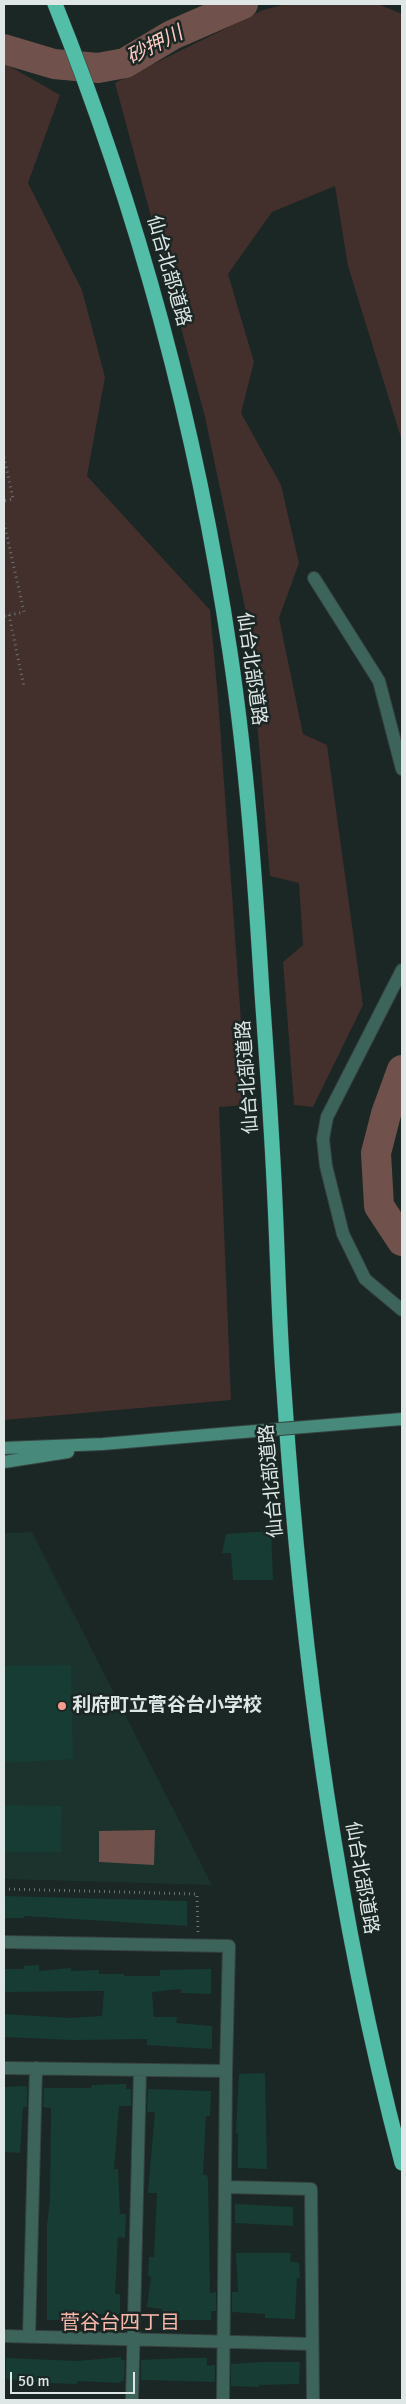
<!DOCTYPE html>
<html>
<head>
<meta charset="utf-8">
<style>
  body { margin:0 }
  #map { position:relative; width:406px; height:2404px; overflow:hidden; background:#1a2724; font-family:Signika,sans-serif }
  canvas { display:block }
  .frame { position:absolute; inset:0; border:5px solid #dee7e5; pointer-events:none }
  .scale { position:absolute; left:10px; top:2372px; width:125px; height:22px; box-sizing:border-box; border:2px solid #dee7e5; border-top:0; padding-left:6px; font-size:15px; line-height:18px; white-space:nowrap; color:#dee7e5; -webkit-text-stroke:4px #1a2724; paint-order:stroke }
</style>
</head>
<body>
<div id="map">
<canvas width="406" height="2404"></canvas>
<div class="frame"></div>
<div class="scale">50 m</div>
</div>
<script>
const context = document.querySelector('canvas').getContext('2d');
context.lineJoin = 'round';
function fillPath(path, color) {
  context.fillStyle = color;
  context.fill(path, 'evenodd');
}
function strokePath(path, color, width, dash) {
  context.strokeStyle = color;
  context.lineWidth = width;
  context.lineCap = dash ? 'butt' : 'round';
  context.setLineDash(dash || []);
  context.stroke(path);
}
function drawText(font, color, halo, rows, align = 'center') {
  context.font = font + ' Signika,"Noto Sans JP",sans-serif';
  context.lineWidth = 5;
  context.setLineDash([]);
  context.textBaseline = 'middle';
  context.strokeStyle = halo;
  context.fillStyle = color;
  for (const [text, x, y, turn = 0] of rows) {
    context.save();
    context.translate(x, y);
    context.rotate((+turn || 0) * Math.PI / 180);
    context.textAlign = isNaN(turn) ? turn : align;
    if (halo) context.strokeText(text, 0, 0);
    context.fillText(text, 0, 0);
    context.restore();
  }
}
fillPath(new Path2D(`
  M32,1532L212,1885L4,1879V1533Z`), '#1c322d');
fillPath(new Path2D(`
  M286,4H378L402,14V441L348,266L335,186L272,212L228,274L254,362L241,413L281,485L299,563L279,618L303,734L327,745L363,1005L313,1107L294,1105L283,962L303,945L299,883L270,876L249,627L205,417L115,83L263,10Z
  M4,63L60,95L28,183L82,290L105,377L87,476L210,610L218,698L247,1105L219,1107L231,1400L4,1420Z`), '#432f2c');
fillPath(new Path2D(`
  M155,1830L154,1865L99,1862V1831Z`), '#71514b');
strokePath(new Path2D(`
  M4,49L54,64L98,68L125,63L172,35L243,4
  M402,1070L386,1114L376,1153L379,1206L402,1241`), '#71514b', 30);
fillPath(new Path2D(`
  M271,1531L273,1580H233L231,1553H222L226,1534Z
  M71,1665L73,1759L4,1763V1666Z
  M4,1805L62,1806L61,1852H4Z
  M4,1896L187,1901V1926L24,1916V1918H4Z
  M39,1965V1971L71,1968V1971L99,1970V1974H124V1976H160V1970L211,1969V1994L181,1993V1989L152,1992L154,2017H177L176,2023L212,2026V2049L147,2045V2039L72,2040L4,2037V2014L68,2018L102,2016L104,1991L4,1992V1969H23L24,1966Z
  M265,2073L267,2169L238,2168V2133H236L239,2074Z
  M126,2084V2089H131V2106H119L114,2169H118L120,2214H126L125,2238L118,2237L115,2294H120V2315L77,2313V2320H47V2225L50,2200L51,2108L43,2107L44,2088H91L92,2085Z
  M24,2086L27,2087V2107H23L20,2153L4,2152V2087Z
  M148,2089L211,2091L210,2116H206L203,2175H207L208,2179L210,2293L216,2292V2311H211V2320H178V2327H160L162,2309L147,2307L151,2277L148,2276L149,2257H154L157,2193H148L155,2112H147Z
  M235,2204L293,2207V2226L235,2223Z
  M236,2253H291L290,2261L299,2263L300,2278H297L295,2319L265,2318V2314L232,2312V2292H238Z
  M121,2357V2360H125L124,2381H121L120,2383L77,2381V2384L47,2383L6,2379V2358L77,2361Z
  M181,2358H207V2366L215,2365V2382L141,2380V2360Z
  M263,2362H300L299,2384L259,2385V2387L231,2386V2364Z`), '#173c34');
const minor = new Path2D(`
  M314,578L379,681L402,769
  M402,970L327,1117L323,1139L326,1166L343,1234L365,1279L402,1310
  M4,1942L229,1946L226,2071L4,2068
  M226,2187L311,2189L313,2400
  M4,2336L312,2344
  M29,2337L36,2068
  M132,2400L140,2070
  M223,2400L226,2071`);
const secondary = new Path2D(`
  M4,1448L103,1444L219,1434
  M4,1462L68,1452`);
const motorway = new Path2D(`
  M55,4C139,213 197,430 230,652C247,765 255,879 262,993C267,1063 272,1132 275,1202C278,1264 279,1327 284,1390C301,1650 335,1910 402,2163`);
strokePath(minor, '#35423f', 14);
strokePath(secondary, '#35423f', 14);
strokePath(motorway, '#35423f', 16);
strokePath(new Path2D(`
  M4,457L13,499L4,501
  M4,523L24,612L4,616
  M9,615L24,687
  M4,1889L197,1894L198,1932`), '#6a7573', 3, [1, 4]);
strokePath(minor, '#3d645b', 12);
strokePath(secondary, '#47897a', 12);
strokePath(motorway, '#52bea8', 15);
const secondaryBridge = new Path2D(`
  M219,1434L402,1419`);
strokePath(secondaryBridge, '#35423f', 14, []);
strokePath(secondaryBridge, '#47897a', 12);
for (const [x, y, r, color] of [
  [62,1706,5,"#f49d8d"]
]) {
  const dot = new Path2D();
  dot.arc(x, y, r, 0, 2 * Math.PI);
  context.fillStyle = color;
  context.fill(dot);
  strokePath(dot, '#1a2724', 2);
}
drawText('19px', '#dee7e5', '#1a2724', [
  ["仙台北部道路",168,271,74],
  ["仙台北部道路",251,669,82],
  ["仙台北部道路",248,1077,-94],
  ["仙台北部道路",272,1481,-95],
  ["仙台北部道路",361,1878,80]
]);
drawText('bold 19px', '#dee7e5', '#1a2724', [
  ["利府町立菅谷台小学校",72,1706]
], 'left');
drawText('italic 20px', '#feccc2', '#1a2724', [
  ["砂押川",155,46,-27]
]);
drawText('20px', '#fab7aa', '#1a2724', [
  ["菅谷台四丁目",120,2324]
]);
</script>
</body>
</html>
